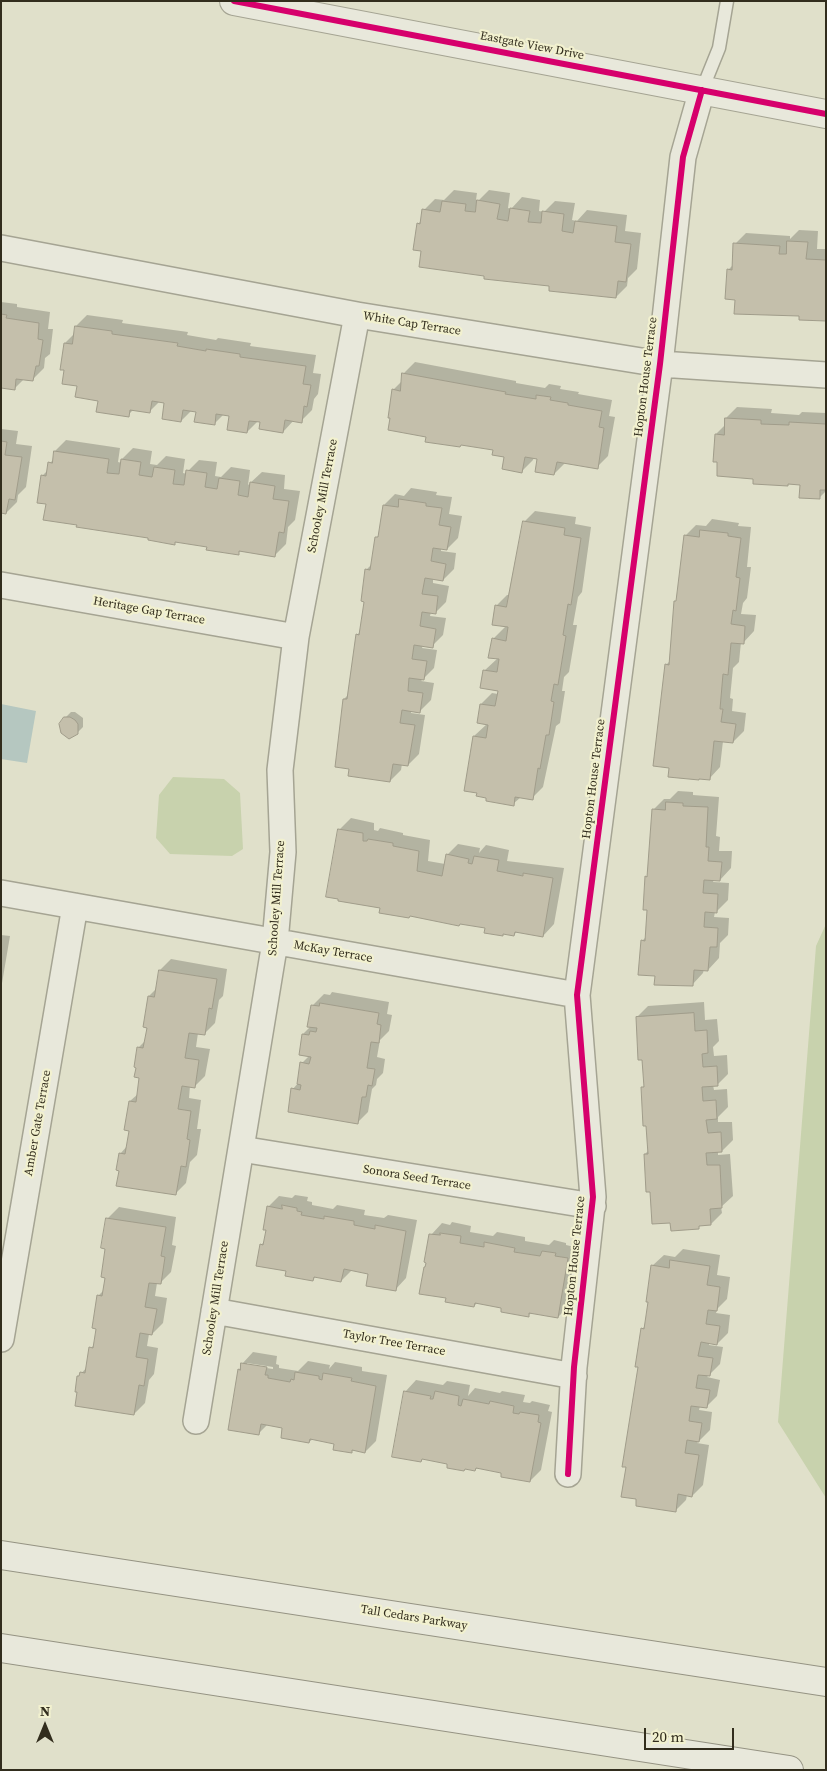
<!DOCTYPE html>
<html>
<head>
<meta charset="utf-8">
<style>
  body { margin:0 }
  #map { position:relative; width:827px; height:1771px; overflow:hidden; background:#e0e0ca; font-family:"Source Serif 4",serif }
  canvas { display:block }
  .frame { position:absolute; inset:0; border:2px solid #322d1d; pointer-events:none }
  .north { position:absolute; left:20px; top:1701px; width:50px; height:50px; -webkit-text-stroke:4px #f2f1cf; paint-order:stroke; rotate:0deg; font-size:14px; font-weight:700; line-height:20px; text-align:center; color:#322d1d }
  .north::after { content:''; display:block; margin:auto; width:18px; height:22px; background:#322d1d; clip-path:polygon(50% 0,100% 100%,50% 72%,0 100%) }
  .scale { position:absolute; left:644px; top:1728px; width:90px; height:22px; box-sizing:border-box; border:2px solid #322d1d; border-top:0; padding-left:6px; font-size:15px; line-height:18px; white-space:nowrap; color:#322d1d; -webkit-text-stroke:4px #f2f1cf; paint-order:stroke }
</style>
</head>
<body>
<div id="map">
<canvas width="827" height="1771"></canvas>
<div class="frame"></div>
<div class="north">N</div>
<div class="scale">20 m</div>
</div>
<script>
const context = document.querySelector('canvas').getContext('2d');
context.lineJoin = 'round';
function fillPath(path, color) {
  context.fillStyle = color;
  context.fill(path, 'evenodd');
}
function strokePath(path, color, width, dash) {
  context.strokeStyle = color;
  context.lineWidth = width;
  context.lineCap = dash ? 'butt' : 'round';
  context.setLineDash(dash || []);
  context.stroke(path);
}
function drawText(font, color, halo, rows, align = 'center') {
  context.font = font + ' "Source Serif 4",serif';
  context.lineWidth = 4.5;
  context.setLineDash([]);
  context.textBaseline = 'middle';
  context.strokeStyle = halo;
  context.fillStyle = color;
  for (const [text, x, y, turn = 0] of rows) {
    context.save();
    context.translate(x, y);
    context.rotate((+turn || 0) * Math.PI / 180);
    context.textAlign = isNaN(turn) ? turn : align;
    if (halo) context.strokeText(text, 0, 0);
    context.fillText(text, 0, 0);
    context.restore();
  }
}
fillPath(new Path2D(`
  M173,777L224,779L240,793L243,849L232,856L170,854L156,838L159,795Z
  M826,924V1498L778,1422L816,946Z`), '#c8d2ad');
fillPath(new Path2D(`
  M1,704L36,711L27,763L1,759Z`), '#b5c7c0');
fillPath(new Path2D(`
  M454,190L477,193L476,200H479L489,190L510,193L508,208L511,209L522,197L540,200L539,211L544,212L555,201L575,203L572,220L577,221L587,210L627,215L625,231L641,233L637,269L628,278L627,286L616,297L486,275L423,250L418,224L422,220L424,210L435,199L444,200Z
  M799,230L818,231L817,249H826V319L801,315L736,299L728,270L733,265L735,244L746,233L790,236V239Z
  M1,302L17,304V307L50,312L48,329H53L50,354L45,358L44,368L33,379L25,378L14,389L1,387Z
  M87,315L123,320L122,323L188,332L187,335L216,340L218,338L251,343L250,346L316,355L313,373L321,374L318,394L314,399L312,410L301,421L294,420L283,432L258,421L247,432L231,415L224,414L214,424L197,411L192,410L181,421L166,402L160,401L150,411L134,409L128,415L99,400L78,385L65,343L75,333L76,326Z
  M415,362L516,381V383L545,388L549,384L561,386L560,389L579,392L578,394L612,400L609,416L615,417L608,456L597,467L565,463L554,474L539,458L534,457L533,460L522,471L506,456L494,449L428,436L393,390L402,381L404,373Z
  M737,407L772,409L771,413L799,415L802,412L826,413V491L819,498L801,484L789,483L788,484L754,478L716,434L726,424V418Z
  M1,429L18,431L16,444L32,446L26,487L18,495L17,502L6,513L1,512Z
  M66,440L120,448L118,462L122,463V459L133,448L152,451L150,464L157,465L166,456L185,459L183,473L187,474L188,471L199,460L217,462L215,476L221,477L231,467L250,470L248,485L262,472L285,475L284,489L300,491L295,520L288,527L286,544L275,555L241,550L238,553L208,546L177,541L174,543L78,524L47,503L42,476L49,469L50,463L54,459L55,451Z
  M411,488L437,492L436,495L452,497L449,514L462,516L458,538L447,549L441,548V551L456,553L454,569L443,580L433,578V583L449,586L446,602L435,613L431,612L430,616L446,618L443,635L432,646L423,645L422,648L437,650L434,668L421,681L434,683L431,700L419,712L411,710V713L425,715L419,754L408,765L402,764L401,770L390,781L350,768L341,733H339L344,699L348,695L357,635L361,631L366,601V570L372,564L377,537L380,535L384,505L395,494L404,496Z
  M535,511L576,517L575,524L591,527L582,592L578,597L573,625H577L569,672L564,677L562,691H565L560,723L556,726L543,787L532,798L521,797L513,804L474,736L487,724L481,704L492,693L498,694L499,690L484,671L498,658L493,639L506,626L496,606L507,595H510L524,522Z
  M712,519L739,523L738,526L751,527L747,567H751L747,598L743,603L741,614L756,615L754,631L743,643L741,642L739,662L733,668L730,698L733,699L732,711L746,713L744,731L733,742L723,741L720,767L709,779L670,767L666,665L670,661L676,601L678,599L685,536L696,525L706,526Z
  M71,712H75L83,718V727L77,733L65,718Z
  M678,791L693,792V795L719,797L716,836L720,837L719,851H732L731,868L720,880L714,879L713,882L729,883L728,900L716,912H715L714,917L729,918L728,935L720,943L719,958L708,970L704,969L703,973L692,985L656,975L642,941L646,937L648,909L646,877L649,874L653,810L664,799H670Z
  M351,818L374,823V830L378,831L380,828L403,833V835L430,840L428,861L445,864L447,855L458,844L480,848L479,853L486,845L509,850L507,861L564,868L554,924L543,936L517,931L514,935L505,933L502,935L486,927L461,923L459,925L382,907L340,829Z
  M1,935L10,936L1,989Z
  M171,959L227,969L223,996L219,1000L215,1023L204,1034L198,1033L196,1047L210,1049L205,1076L194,1087L190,1086L189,1098L201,1100L197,1129H201L197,1155L190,1162L186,1183L175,1194L120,1170V1154L128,1145L130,1130V1101L138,1094L140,1077L138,1048L146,1040L149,996L157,988L160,970Z
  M332,992L389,1002L387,1014L392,1015L389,1031L380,1040L377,1057L385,1059L383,1073L377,1079L376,1085L372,1089L368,1112L357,1123L293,1089L298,1083L302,1063L309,1056L303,1034L311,1026L313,1005L324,994L330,995Z
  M704,1002L705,1020L717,1019L719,1041L713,1047L714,1056L727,1055L728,1074L717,1085H713L714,1090L727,1089L728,1107L718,1117V1122H732L733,1140L722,1151H718V1155L730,1154L733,1196L721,1207L722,1213L711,1224H701L698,1228L672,1222L651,1191L645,1154L649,1150L642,1088L645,1085L637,1017L648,1006Z
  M295,1195L308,1197L307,1201L312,1202V1205L333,1209L337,1205L365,1210L364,1215L384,1218L388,1215L417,1220L406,1278L395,1290L369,1273L352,1270L341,1281L316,1276L313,1280L287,1270L261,1245L265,1241L268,1207L279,1196L292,1198Z
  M119,1207L176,1217L172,1245L176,1246L171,1272L160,1283H157L155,1296L167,1298L163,1323L152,1334H149L147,1346L158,1348L154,1374L149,1380L145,1403L134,1414L78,1377L88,1366L91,1348L95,1344L98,1328V1296L104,1290L106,1277L107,1219Z
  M452,1222L471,1226L470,1232L493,1236L497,1232L525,1237V1241L549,1245L554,1240L566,1243V1245L579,1248L569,1306L558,1317L532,1312L528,1316L503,1307L477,1303L474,1306L448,1297L427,1266L431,1235L442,1223L450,1225Z
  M683,1249L720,1255L717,1275L730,1277L727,1299L717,1309L716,1313L730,1315L728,1333L717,1344L709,1342V1345L723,1347L720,1364L707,1377L720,1380L717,1396L706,1407L700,1406L699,1410L712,1412L710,1430L697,1443L709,1445L703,1485L692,1496L687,1495L686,1500L675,1511L640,1366L642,1329L646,1325L652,1266L664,1255L675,1257Z
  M253,1352L277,1356L276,1364L279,1365V1368L298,1371L308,1361L330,1365L329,1369L335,1362L362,1367V1371L387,1375L376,1441L365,1452L354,1449L351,1452L336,1443L313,1439L309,1442L284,1427L268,1424L258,1434L239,1370L242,1364ZM247,1363L273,1367V1369L247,1365Z
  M416,1380L443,1385L447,1381L470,1385L468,1396L475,1388L500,1393L502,1391L525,1395L523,1402L530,1403L532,1401L550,1405L548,1411L552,1412L541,1470L530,1481L503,1472L478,1467L475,1470L423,1458L421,1461L405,1392Z`), '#0003');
const building = new Path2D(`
  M477,200L500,204L497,219L508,221L510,208L530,211L528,222L541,223L542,211L564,214L562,231L573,233L575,221L617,226L615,242L631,244L626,282L618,281L616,298L549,291V286L484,279V276L419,267L421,251L413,250L417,223L420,224L422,209L440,212L442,201L466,204L465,211L475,212Z
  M787,241L808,242L806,259L826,260V321L799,320V316L734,314L735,300L725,299L727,269L732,270L733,243L780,246L779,254H786Z
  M1,314L7,315L6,318L39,323L38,339L43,340L39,366H36L33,381L16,379L15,390L1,388Z
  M75,326L112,331V334L178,343L177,346L206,351V349L240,354V357L306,366L303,384L311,385L307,407L304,406L302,423L285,420L283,433L259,429L260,422L249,421L247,433L227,430L229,416L216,414L215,425L194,422L196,412L183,410L181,422L162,419L164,403L152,401L150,413L130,410L129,417L96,412L98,401L75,397L77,386L62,384L64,370H60L64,343L72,344Z
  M402,373L506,392L505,394L536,399V395L551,397L550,400L568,403V405L602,411L599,427L604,428L598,469L557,462L554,475L535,472L537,459L525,457L522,473L502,469L504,457L492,455L493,450L461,445L460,447L425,442L426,437L388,430L390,418H388L392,389L400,391Z
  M725,418L761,420V424L789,425V422L826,424V490H820V499L799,498L800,485L788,484V486L753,484V479L717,476V462H713L715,434L724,435Z
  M1,441L7,442L5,455L22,457L15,500L9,499L6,514L1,513Z
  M54,451L109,459L107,473L119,474L121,459L141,462L139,475L152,477L154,467L175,470L173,484L184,485L186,470L207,473L205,487L217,489L219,478L240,481L238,495L248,497L250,482L275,486L273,499L289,501L284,533L279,532L275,557L239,551V555L206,550L207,547L175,542V545L148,540V538L76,527L77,525L43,520L46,504L37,503L41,475L46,476L48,462L52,463Z
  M399,499L426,503V506L442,508L439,525L451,527L447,550L433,548L431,561L446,564L443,581L425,578L422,594L438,596L436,614L422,612L420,626L436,629L433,648L414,645L412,659L427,661L424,680L409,678L408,691L423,693L420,713L402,710L400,723L415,725L408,766L393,764L390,782L348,776L349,769L335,767L343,699H347L356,634L359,635L364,602L361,601L365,569L370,570L375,537H378L383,505L398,507Z
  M523,521L565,528L564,535L581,538L571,605L568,604L563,635L566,636L558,685L554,684L551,701L554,702L549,735H546L540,769L538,768L533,800L515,797L514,806L486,801V798L476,796L477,793L464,791L473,736L486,738L488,725L477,723L480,704L495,706L498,691L480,688L483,670L497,672L499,659L488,658L492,638L506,641L508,627L492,625L495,605L506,607Z
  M700,530L728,533V536L741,538L736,577L740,578L736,611L733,610L731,624L745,626L744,644L731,643L728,675L723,674L720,709H723L721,722L736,724L733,743L714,741L710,780L699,779V780L668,777L669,768L653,766L665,664L669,665L674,601H676L684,535L699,537Z
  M64,717H70L75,720L78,724V734L69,739L61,733L59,724Z
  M666,802L683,803V806L708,807L706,847H709L708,861L722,862L720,881L704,880L703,893L718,894L717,913L705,912L704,927L718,928L717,947H710L708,971L694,970L693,986L654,985L655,976L638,975L641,940L645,941L647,910H643L645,876L647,877L652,809L665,810Z
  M338,829L363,833V841H367L368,839L393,843V846L419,851L417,871L442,876L446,854L469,859L468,863L472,864L474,856L499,860L497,871L523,876V873L553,878L543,937L515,932L514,936L503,934V936L484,933L485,928L460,924L459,926L410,916L409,918L379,913L380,908L338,901V899L326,897Z
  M159,970L217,979L212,1009L209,1008L205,1035L189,1033L185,1058L199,1060L195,1088L182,1086L178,1109L191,1111L187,1139L190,1140L186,1167L181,1166L176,1195L116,1186L119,1171L116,1170L119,1153L125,1154L129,1131L124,1130L129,1101L136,1102L139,1078L134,1077L136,1068L134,1067L137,1047L143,1048L147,1028L143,1027L148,996L154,997Z
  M320,1003L379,1013L377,1024L381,1025L379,1043L371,1042L367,1068L375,1069L372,1086L368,1085L366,1097H362L358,1124L288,1112L291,1088L300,1090L301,1085L297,1084L300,1062L309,1064L311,1057L299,1055L302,1034L309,1035L310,1031L316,1032L317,1028L307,1027L311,1005L319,1006Z
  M694,1013L695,1031L707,1030L708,1053L702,1054L703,1067L717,1066L718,1086L702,1087L703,1101L716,1100L717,1119L706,1120L708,1133L721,1132L722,1152L706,1153L707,1165H720L722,1208L710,1209L711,1225L699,1226V1229L671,1231L670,1223L652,1224L650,1192H646L644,1154H648L646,1126H643L641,1087H644L642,1060H638L636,1017Z
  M282,1205L297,1208V1211L302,1212L301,1215L324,1219V1216L354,1221V1225L375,1229V1225L406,1231L396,1291L366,1286L368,1274L344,1269L341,1282L314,1277L313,1281L285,1276L286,1271L256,1266L260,1244L263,1245L266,1230H263L267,1206L282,1209Z
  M106,1218L166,1227L161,1256L165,1257L161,1284L149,1283L145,1307L157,1309L152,1335L140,1333L136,1357L148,1359L144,1386L139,1385L134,1415L75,1406L77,1392H75L77,1376H79L80,1372L85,1373L89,1347L93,1348L96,1329L92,1328L97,1295L102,1296L105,1278L101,1277L105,1249L101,1248Z
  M440,1233L461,1236L460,1243L484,1247V1242L515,1248L514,1252L540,1256L542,1251L556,1253L555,1256L568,1258L558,1318L529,1313V1317L501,1312V1308L475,1303L474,1307L445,1302L446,1298L419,1294L424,1267H425L426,1263L424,1262L429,1234L440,1235Z
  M670,1260L710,1266L707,1285L720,1287L717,1311L708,1310L706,1324L720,1326L717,1345L701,1342L698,1356L713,1358L710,1376L698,1375L696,1388L710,1390L707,1408L691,1406L689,1421L702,1423L699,1442L687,1440L685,1453L699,1455L692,1497L678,1494L676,1512L636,1506V1499L621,1497L626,1467H622L638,1367H635L641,1328L644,1329L648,1302H646L651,1265L669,1268Z
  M241,1363L267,1367L265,1375H268V1378L290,1382L291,1379L294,1380L295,1372L319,1376V1379L322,1380L323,1373L352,1378L351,1381L376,1386L365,1453L352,1450V1453L333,1450L334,1444L310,1439L309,1443L281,1438L282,1428L261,1424L259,1435L228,1430L238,1369L240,1370Z
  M404,1391L431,1396L430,1399H433L435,1391L459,1396L458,1405L461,1406L463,1399L489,1404L490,1401L514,1406L513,1413L519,1414L520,1412L539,1415L538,1422L541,1423L530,1482L501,1477V1473L476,1468L475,1471L465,1469L464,1471L447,1468V1464L422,1459L421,1462L392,1457Z`);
fillPath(building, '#c4bfab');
strokePath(building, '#a09c8a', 1);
const service = new Path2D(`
  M702,90L719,48L727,1`);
const minor = new Path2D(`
  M1,248L357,315L660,364L826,375
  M1,585L296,637
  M1,893L577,995
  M241,1149L593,1206
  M214,1311L574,1376
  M1,1339L75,906
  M196,1421L275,942L283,852L280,770L296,637L357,315
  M568,1474L574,1367L593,1197L577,995L660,364L683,157L702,90`);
const tertiary = new Path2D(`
  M234,1L826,114`);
const secondary = new Path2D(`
  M1,1555L826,1682
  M1,1648L789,1770`);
strokePath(service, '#a5a493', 15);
strokePath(minor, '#a5a493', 28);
strokePath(tertiary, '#a5a493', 30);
strokePath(secondary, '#959383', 30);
strokePath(service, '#e8e8db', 12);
strokePath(minor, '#e8e8db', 25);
strokePath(tertiary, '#e8e8db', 28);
strokePath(secondary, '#e8e8db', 28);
strokePath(new Path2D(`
  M234,1L826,114
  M568,1474L574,1367L593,1197L577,995L660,364L683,157L702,90`), '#d6006c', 6);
drawText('12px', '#322d1d', '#f2f1cf', [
  ["Eastgate View Drive",532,46,11],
  ["White Cap Terrace",412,324,9],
  ["Hopton House Terrace",646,377,-83],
  ["Schooley Mill Terrace",323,496,-79],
  ["Heritage Gap Terrace",149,611,10],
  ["Hopton House Terrace",594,779,-83],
  ["Schooley Mill Terrace",277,898,-86],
  ["McKay Terrace",333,952,10],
  ["Amber Gate Terrace",38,1123,-80],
  ["Sonora Seed Terrace",417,1178,9],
  ["Hopton House Terrace",575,1256,-84],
  ["Schooley Mill Terrace",216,1298,-81],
  ["Taylor Tree Terrace",394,1343,10],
  ["Tall Cedars Parkway",414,1618,9]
]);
</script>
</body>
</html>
